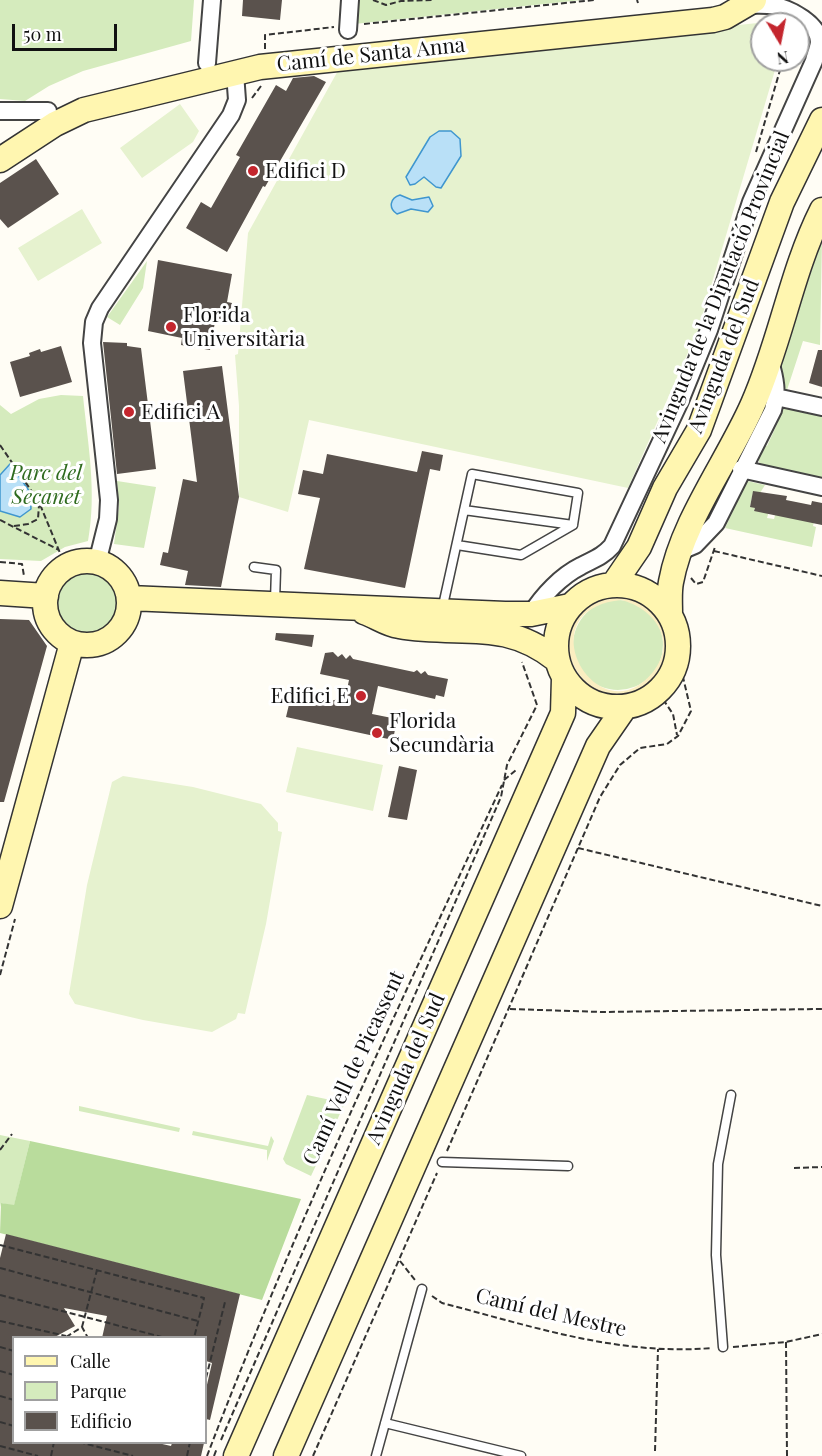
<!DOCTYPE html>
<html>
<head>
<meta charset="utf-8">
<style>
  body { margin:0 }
  #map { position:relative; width:822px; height:1456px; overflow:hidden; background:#fffdf5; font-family:"Playfair Display",serif }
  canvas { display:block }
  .legend { position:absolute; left:12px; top:1336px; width:195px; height:108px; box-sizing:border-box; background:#fff; border:2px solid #a0a0a0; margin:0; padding:8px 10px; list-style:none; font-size:18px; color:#111 }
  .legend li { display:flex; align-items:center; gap:12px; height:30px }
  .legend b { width:30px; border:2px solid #a0a0a0 }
  .north { position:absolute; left:750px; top:12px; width:60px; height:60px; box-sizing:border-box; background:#fff; border:2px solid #a0a0a0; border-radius:50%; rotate:170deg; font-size:16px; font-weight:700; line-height:24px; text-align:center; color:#111 }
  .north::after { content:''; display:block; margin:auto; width:21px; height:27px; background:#c4262e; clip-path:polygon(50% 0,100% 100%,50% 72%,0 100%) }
  .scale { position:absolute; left:12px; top:24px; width:105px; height:27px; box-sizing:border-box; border:3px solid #111; border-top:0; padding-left:8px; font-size:18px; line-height:21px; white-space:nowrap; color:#111; -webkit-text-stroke:4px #fff; paint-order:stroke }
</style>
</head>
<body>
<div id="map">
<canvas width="822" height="1456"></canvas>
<ul class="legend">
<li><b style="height:8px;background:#fff6b0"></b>Calle</li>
<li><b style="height:16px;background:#d5ebbd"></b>Parque</li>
<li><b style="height:16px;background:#5a524d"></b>Edificio</li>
</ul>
<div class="north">N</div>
<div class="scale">50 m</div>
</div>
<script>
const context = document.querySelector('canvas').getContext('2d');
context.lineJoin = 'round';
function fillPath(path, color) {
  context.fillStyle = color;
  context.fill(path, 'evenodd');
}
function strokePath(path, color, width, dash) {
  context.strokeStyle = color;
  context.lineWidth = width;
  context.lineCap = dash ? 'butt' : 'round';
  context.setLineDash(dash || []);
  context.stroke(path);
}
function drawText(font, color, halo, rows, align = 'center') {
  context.font = font + ' "Playfair Display",serif';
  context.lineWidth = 6;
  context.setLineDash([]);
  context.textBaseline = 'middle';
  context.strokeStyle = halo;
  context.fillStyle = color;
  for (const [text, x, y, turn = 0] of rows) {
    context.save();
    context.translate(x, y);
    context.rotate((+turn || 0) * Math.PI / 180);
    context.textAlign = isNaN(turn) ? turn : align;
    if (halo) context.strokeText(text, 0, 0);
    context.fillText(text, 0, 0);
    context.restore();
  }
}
fillPath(new Path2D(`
  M0,0H194L191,41L83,71L49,86L25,101L0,99Z
  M356,0H582L354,24Z
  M822,240L820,345L803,341L787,390L782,386L778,368Z
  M147,261L143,288L120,325L107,317Z
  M61,395L83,396C88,445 97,492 88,541L65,547L41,561L0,559V405L11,414L39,399Z
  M784,407L822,415V479L761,466C756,457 759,453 763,445L767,446L778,422L774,420Z
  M117,481L156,487L144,548L114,544L119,507Z
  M747,481L765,485L760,493L753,492L750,506L755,508L754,511H769L767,518L774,519L776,512L814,521L813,526L816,527L812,547L725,528Z
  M53 602a33 33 0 1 1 66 0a33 33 0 1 1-66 0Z
  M573 645a45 45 0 1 1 90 0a45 45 0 1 1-90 0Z
  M307,1095L345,1103L311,1176L286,1164L283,1159Z
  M79,1106L180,1128L179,1132L79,1111Z
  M193,1131L268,1146L271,1136L274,1141L267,1161V1150L192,1135Z
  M0,1135L30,1141L14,1206L1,1203L0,1207Z`), '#d5ebbd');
fillPath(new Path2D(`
  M30,1141L301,1199L262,1300L0,1233L1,1203L14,1205Z`), '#b9dc9c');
fillPath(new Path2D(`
  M622,594C659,602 688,640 659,675C596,751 510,606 622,594ZM621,600C654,608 678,641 653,672C599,739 523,610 621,600Z`), '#fbeec1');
fillPath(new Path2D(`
  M786,20L789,24H762V60H778L698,330L628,488L309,420L288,512L239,497V406L235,355L238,354L248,233L340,67Z
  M180,104L199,131L193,142L142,178L120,148Z
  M82,209L102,243L38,281L18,248Z
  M297,747L383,765L373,811L286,792Z
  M123,776L193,787L261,804L278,823V831L282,832L266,924L245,1014L238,1013L236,1019L212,1032L143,1020L75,1004L69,994L87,885L112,782Z`), '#e6f2cf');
const water = new Path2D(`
  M439,131H451L460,139L461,156L441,188L436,187L424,177L415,184L410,185L406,177L430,137Z
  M400,195L412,200L429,197L433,206L428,212L411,209L397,214C388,208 390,198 400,195Z
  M10,464L30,492L31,509L20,517L0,511V475Z`);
fillPath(water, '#b9e0f7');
strokePath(water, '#3f96cf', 1.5);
fillPath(new Path2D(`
  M243,0H282L280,20L242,16Z
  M314,76L326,82L265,187L263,186L227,252L186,228L201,202L211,208L240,157L236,155L276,85L286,91L293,78Z
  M36,159L59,194L8,228L0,219V183Z
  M158,260L232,274L227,302L232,303L228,324L215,322L210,350L181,345L182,338L148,331Z
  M103,342L127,343V346L141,348L156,469L117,474Z
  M61,346L72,382L20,397L10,362L30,356L29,353L40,349L41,352Z
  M818,350H822V387L809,383Z
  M222,366L239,497L221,587L185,585L188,571L160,565L163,552L168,553L183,479L197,482L183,371Z
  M422,451L443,455L440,471L430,469L405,588L304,569L320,498L298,494L303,470L323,474L327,454L417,472Z
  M753,491L787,496L786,500L811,505L812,501L822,503V525L754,511L755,508L750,507Z
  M0,619L29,620L47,646L4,802H0Z
  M276,633L314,635L312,647L275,640Z
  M333,652L338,657L342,654L346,659L350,655L353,659L414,672L417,670L421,674L425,671L428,675L448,679L444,697L436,695L435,699L378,686L372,714L397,719L393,740L286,717L291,696L328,704L334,700L345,699L349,680L320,674L325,653Z
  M399,766L417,770L407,820L388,817Z
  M6,1234L240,1294L210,1420L206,1419V1389L212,1363L206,1361V1338H102L107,1316L64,1308L75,1326L53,1338H14V1443H158L171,1446L172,1443H204L201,1456H0V1258Z`), '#5a524d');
const lane = new Path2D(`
  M457,545L521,555L573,525
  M254,567L276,570L275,601
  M442,610L472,474L578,493L573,525L464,510
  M442,1162L568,1166
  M723,1347L716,1255L718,1164L731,1095
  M385,1423L521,1456
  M376,1456L422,1289`);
const street = new Path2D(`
  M348,30L350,0
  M207,63L212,0
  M0,111H48
  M776,397L822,407
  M741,469L822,487
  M681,551L695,545L716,523L773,410C778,392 775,378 770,361
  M97,563L108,519L109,500L92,343L94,322L100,308L231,115L237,100L235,73
  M531,614C543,595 561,576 581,566C594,559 602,557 612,546L680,401L709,330L751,202L814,61C815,55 818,49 819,43C820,24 790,9 775,6C766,4 756,5 747,5`);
const secondary = new Path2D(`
  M0,160L55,124L84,110L260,67L713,20L725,17L754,0
  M45 603a42 42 0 1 1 84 0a42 42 0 1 1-84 0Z
  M556 646a61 61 0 1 1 122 0a61 61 0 1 1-122 0Z
  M613,585L639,547L665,488L699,430L782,202L822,120
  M0,593L46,596
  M129,598L505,614H531L570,606
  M364,612C376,616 386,624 399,626C460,637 503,617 557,660
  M670,614C670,603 669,592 671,582C682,521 728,461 753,404C781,341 791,272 822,210
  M0,906L72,643
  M236,1456L563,713L564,678
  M286,1456L598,746L625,707`);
strokePath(lane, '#444', 11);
strokePath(street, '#444', 20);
strokePath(secondary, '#333', 27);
strokePath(new Path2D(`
  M373,0L386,5L401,1L432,0
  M637,0L638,3
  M364,24L594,0
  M265,49V35L334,27
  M252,98L261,86
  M756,152L783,60
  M0,445L39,502L60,553
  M0,520L59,550
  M14,526L28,524L38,519L39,505
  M714,551L822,576
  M0,562L22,564L24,576
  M691,578L696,584L703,582L715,547
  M38,613L45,630L54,639
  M89,651L123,634L132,617
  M658,692L673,714L677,735
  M504,780L516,770
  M578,848L822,906
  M0,975L15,919
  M510,1009L602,1012L822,1009
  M0,1150L12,1134
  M447,1151L600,797L620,765L640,748L667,744L678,736L691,711L678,656
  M794,1168L822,1167
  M0,1245L204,1298L194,1338
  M400,1261L415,1280
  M0,1268L198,1321
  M0,1295L166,1338
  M432,1296L442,1303C531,1326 619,1356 712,1348
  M0,1321L66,1336
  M82,1327L97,1270
  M66,1337L82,1327L88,1338
  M786,1342L787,1456
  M0,1347L14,1351
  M733,1347L786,1342L822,1334
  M0,1371L14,1375
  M206,1378L225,1302
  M0,1396L14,1400
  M0,1422L14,1426
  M221,1440L501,797L507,765L537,705L522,662
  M79,1442L133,1456
  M0,1446L38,1456
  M655,1451L658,1349
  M51,1456L54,1442
  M187,1456L190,1442
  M207,1456C294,1228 398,1007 502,785
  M214,1456L217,1448
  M313,1456L437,1173`), '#333', 2, [6, 3]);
strokePath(lane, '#fff', 8);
strokePath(street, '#fff', 16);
strokePath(secondary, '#fff6b0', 24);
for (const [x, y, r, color] of [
  [253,171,6,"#c4262e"],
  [171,327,6,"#c4262e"],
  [129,412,6,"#c4262e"],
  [361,696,6,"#c4262e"],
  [377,733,6,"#c4262e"]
]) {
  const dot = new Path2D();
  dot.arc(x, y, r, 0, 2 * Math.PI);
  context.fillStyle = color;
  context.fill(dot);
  strokePath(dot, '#fff', 2);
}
drawText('21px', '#111', '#fff', [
  ["Camí de Santa Anna",371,55,-6],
  ["Avinguda de la Diputació Provincial",721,287,-68],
  ["Avinguda del Sud",724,356,-69],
  ["Camí Vell de Picassent",354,1068,-65],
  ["Avinguda del Sud",406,1069,-66],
  ["Camí del Mestre",551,1313,13]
]);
drawText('21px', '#111', '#fff', [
  ["Edifici D",265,171],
  ["Florida",183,315],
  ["Universitària",183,339],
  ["Edifici A",141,412],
  ["Edifici E",349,696,"right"],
  ["Florida",389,721],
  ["Secundària",389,745]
], 'left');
drawText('italic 21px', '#2f6b1f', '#fff', [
  ["Parc del",46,473],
  ["Secanet",46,497]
]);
</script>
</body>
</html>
